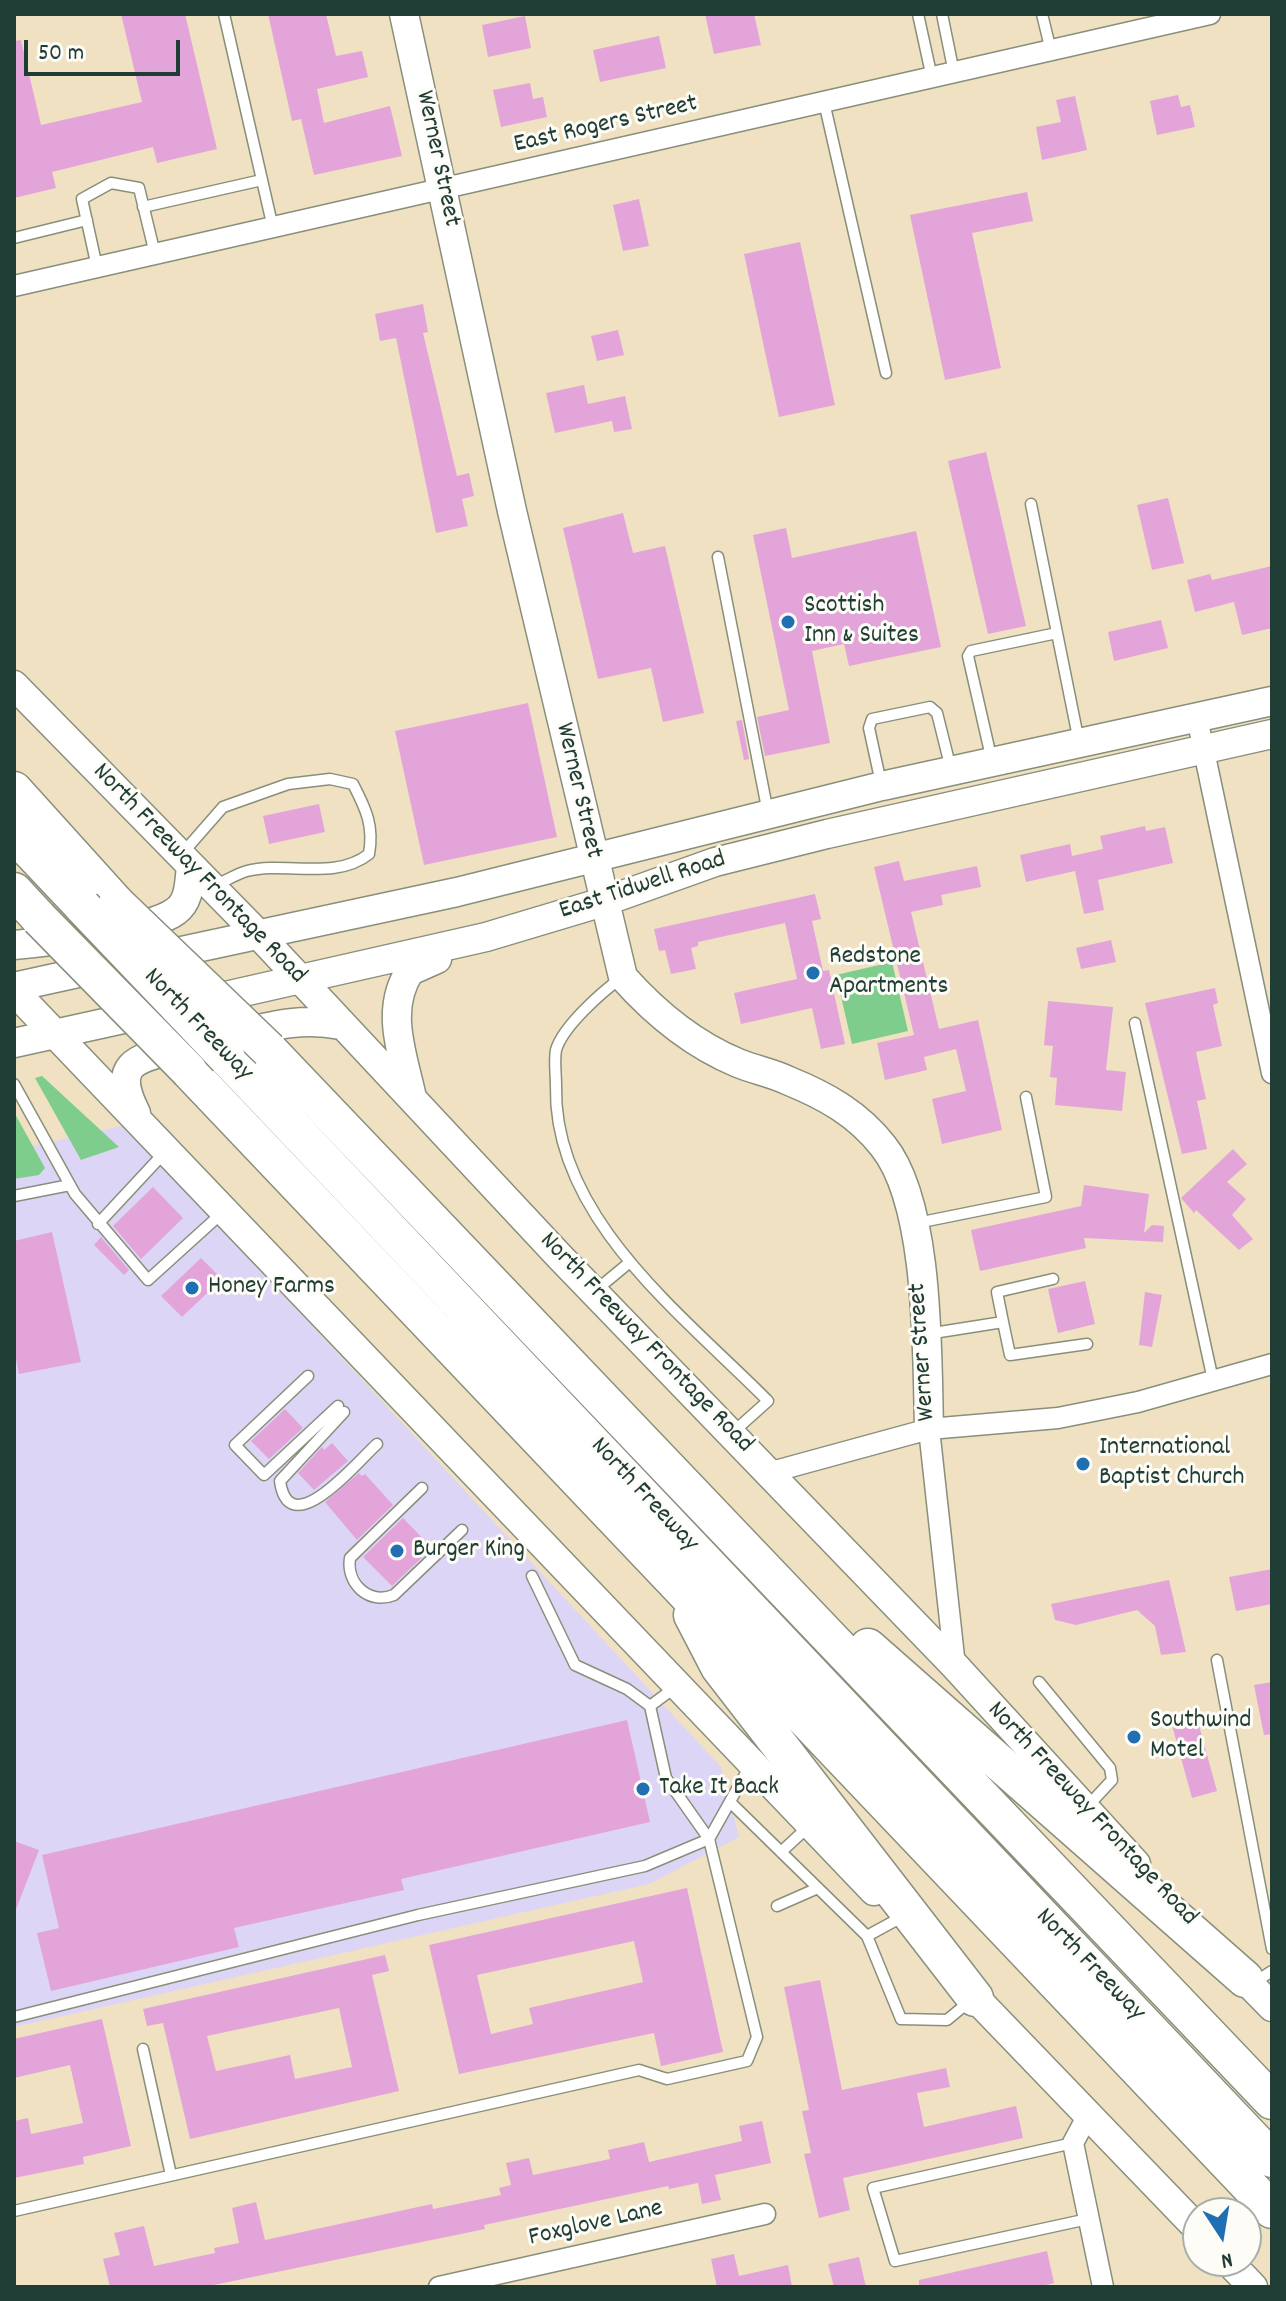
<!DOCTYPE html>
<html>
<head>
<meta charset="utf-8">
<style>
  body { margin:0 }
  #map { position:relative; width:1286px; height:2301px; overflow:hidden; background:#f0e1c2; font-family:Dekko,sans-serif }
  canvas { display:block }
  .frame { position:absolute; inset:0; border:16px solid #1f3d34; pointer-events:none }
  .north { position:absolute; left:1182px; top:2197px; width:80px; height:80px; box-sizing:border-box; background:#fdfcf7; border:2px solid #a4b0a9; border-radius:50%; rotate:168deg; font-size:22px; font-weight:700; line-height:32px; text-align:center; color:#1f3d34 }
  .north::after { content:''; display:block; margin:auto; width:28px; height:36px; background:#1f6fb2; clip-path:polygon(50% 0,100% 100%,50% 72%,0 100%) }
  .scale { position:absolute; left:24px; top:40px; width:156px; height:36px; box-sizing:border-box; border:4px solid #1f3d34; border-top:0; padding-left:10px; font-size:24px; line-height:28px; white-space:nowrap; color:#1f3d34; -webkit-text-stroke:6px #fdfcf7; paint-order:stroke }
</style>
</head>
<body>
<div id="map">
<canvas width="1286" height="2301"></canvas>
<div class="frame"></div>
<div class="north">N</div>
<div class="scale">50 m</div>
</div>
<script>
const context = document.querySelector('canvas').getContext('2d');
context.lineJoin = 'round';
function fillPath(path, color) {
  context.fillStyle = color;
  context.fill(path, 'evenodd');
}
function strokePath(path, color, width, dash) {
  context.strokeStyle = color;
  context.lineWidth = width;
  context.lineCap = dash ? 'butt' : 'round';
  context.setLineDash(dash || []);
  context.stroke(path);
}
function drawText(font, color, halo, rows, align = 'center') {
  context.font = font + ' Dekko,sans-serif';
  context.lineWidth = 6;
  context.setLineDash([]);
  context.textBaseline = 'middle';
  context.strokeStyle = halo;
  context.fillStyle = color;
  for (const [text, x, y, turn = 0] of rows) {
    context.save();
    context.translate(x, y);
    context.rotate((+turn || 0) * Math.PI / 180);
    context.textAlign = isNaN(turn) ? turn : align;
    if (halo) context.strokeText(text, 0, 0);
    context.fillText(text, 0, 0);
    context.restore();
  }
}
fillPath(new Path2D(`
  M126,1125L721,1767L739,1837L649,1884L14,2027V1150Z`), '#ddd5f6');
fillPath(new Path2D(`
  M892,962L908,1031L852,1044L836,975Z
  M42,1076L119,1147L81,1160L35,1078Z
  M14,1112L45,1168L39,1175L14,1179Z`), '#7ecd8d');
fillPath(new Path2D(`
  M121,14H185L217,149L157,163L153,147L52,172L56,188L14,198V41L21,40L41,125L142,102Z
  M268,14H326L336,56L362,51L368,77L317,89L324,123L390,106L402,156L314,175L301,119L292,121Z
  M705,14H754L761,45L714,54Z
  M525,16L531,48L488,57L482,25Z
  M659,36L666,68L600,82L593,50Z
  M530,83L533,99L543,97L547,117L501,127L493,90Z
  M1178,95L1181,107L1190,105L1195,127L1157,135L1150,101Z
  M1075,96L1087,150L1042,160L1036,127L1061,122L1056,100Z
  M1027,192L1033,221L972,233L1001,368L945,380L910,215Z
  M639,199L649,246L623,251L613,205Z
  M800,242L835,405L779,417L744,254Z
  M423,304L428,332L423,333L457,476L469,473L474,496L462,499L468,526L436,533L396,338L380,341L375,314Z
  M618,330L624,355L597,361L591,336Z
  M584,385L588,404L625,396L632,429L614,432L612,421L555,433L546,393Z
  M986,452L1026,626L988,634L948,461Z
  M1168,498L1184,563L1152,570L1137,505Z
  M623,513L633,553L665,546L704,713L663,722L651,668L598,679L563,528Z
  M786,528L792,558L916,531L941,647L849,666L844,644L812,651L830,743L765,756L757,717L789,710L753,535Z
  M1272,566V628L1242,635L1234,602L1195,612L1187,580L1210,574L1212,580Z
  M1161,620L1168,648L1114,661L1108,632Z
  M528,703L557,837L424,865L395,731Z
  M742,720L749,759L744,760L736,721Z
  M319,804L325,832L269,844L263,816Z
  M1145,826L1146,831L1165,827L1173,863L1098,880L1104,910L1084,914L1075,871L1026,882L1020,855L1070,844L1072,856L1103,849L1100,836Z
  M899,861L904,881L977,866L981,887L941,895L943,905L911,912L939,1029L978,1020L1002,1130L942,1144L932,1099L966,1091L956,1049L924,1057L927,1070L885,1080L877,1043L914,1035L874,867Z
  M815,894L821,919L812,921L823,971L829,970L845,1044L821,1049L812,1008L741,1024L734,993L797,979L785,923L698,942V946L691,948L696,969L671,974L665,950L659,951L654,929Z
  M1111,940L1116,962L1081,969L1076,948Z
  M1215,988L1218,1003L1213,1005L1222,1046L1196,1052L1206,1099L1197,1101L1207,1149L1182,1154L1145,1003Z
  M1048,1001L1113,1007L1106,1070L1126,1072L1122,1111L1055,1105L1057,1078L1050,1077L1053,1046L1044,1045Z
  M1233,1149L1247,1164L1227,1182L1246,1199L1232,1215L1253,1239L1239,1250L1196,1210L1194,1213L1181,1198Z
  M1084,1185L1149,1194L1144,1233L1152,1225L1164,1226L1163,1242L1084,1238L1086,1248L980,1271L971,1230L1081,1206Z
  M153,1187L183,1218L141,1259L113,1226Z
  M52,1232L81,1362L19,1374L14,1349V1241Z
  M101,1237L129,1270L124,1275L94,1245Z
  M201,1258L222,1279L182,1317L161,1296Z
  M1085,1281L1095,1324L1058,1333L1048,1289Z
  M1145,1292L1162,1295L1152,1347L1139,1345Z
  M285,1409L303,1428L269,1459L251,1441Z
  M332,1443L348,1461L314,1490L298,1473L322,1447L324,1450Z
  M359,1473L362,1476L365,1474L393,1505L357,1540L325,1502Z
  M403,1518L432,1548L392,1586L363,1557Z
  M1272,1569V1604L1236,1611L1229,1577Z
  M1169,1580L1186,1652L1161,1655L1155,1626L1137,1610L1076,1625L1055,1620L1051,1604Z
  M1272,1682V1734L1264,1735L1254,1685Z
  M1195,1711L1217,1791L1192,1798L1170,1718Z
  M627,1720L650,1822L401,1879L404,1890L234,1928L239,1947L51,1991L37,1933L59,1928L42,1855Z
  M14,1841L39,1850L15,1912H14Z
  M687,1888L723,2052L661,2066L654,2033L459,2074L429,1945ZM634,1941L643,1982L529,2008L533,2024L491,2034L477,1975Z
  M385,1955L389,1971L372,1975L399,2091L190,2139L163,2023L147,2026L143,2009ZM339,2008L352,2067L295,2079L290,2055L216,2071L207,2036Z
  M820,1980L842,2090L946,2068L950,2087L917,2093L924,2127L1016,2106L1023,2138L843,2178L850,2210L819,2218L804,2154L811,2153L802,2111L809,2110L784,1987Z
  M102,2019L131,2146L83,2157L84,2164L14,2178V2121L28,2118L31,2134L83,2123L70,2065L14,2078V2039Z
  M762,2121L771,2163L715,2175L721,2200L702,2204L698,2183L669,2189L668,2186L484,2225L485,2229L204,2287H110L103,2259L120,2255L114,2233L144,2226L154,2266L215,2253L214,2248L239,2243L232,2208L256,2202L265,2240L432,2204L433,2209L501,2195L499,2188L511,2185L506,2163L529,2158L533,2175L610,2159L608,2150L644,2142L649,2162L742,2141L739,2126Z
  M1047,2251L1054,2283L1038,2287H919V2280Z
  M734,2254L739,2276L788,2265L792,2287H717L711,2259Z
  M859,2257L866,2287H834L828,2264Z`), '#e3a5d9');
const lane = new Path2D(`
  M224,14L273,228
  M918,14L932,78
  M942,14L954,73
  M1042,14L1051,51
  M824,102L886,373
  M143,207L262,180
  M14,238L87,220
  M97,267L82,199L111,183L139,188L155,254
  M1031,504L1079,742
  M718,557L768,813
  M992,761L968,656L971,651L1057,633
  M881,783L869,728L872,719L930,707L937,713L951,769
  M181,855L223,807L288,784L330,779L353,784C366,809 374,826 369,854C335,881 285,861 247,871C236,874 224,882 213,886
  M621,978C602,992 563,1026 556,1050C554,1060 556,1075 556,1086C553,1218 684,1316 768,1401L731,1434
  M1135,1023L1213,1380
  M14,1084L75,1194L148,1280L222,1213
  M14,1196L70,1185
  M917,1223L1046,1197L1026,1097
  M98,1224L165,1152
  M595,1291L630,1262
  M1003,1322L997,1292L1053,1279
  M927,1334L1003,1322L1010,1355L1087,1344
  M308,1376L235,1445L264,1475L338,1406
  M344,1412L280,1481C289,1545 357,1462 377,1444
  M422,1488L350,1558C346,1584 369,1605 394,1595L462,1530
  M1217,1660L1272,1949
  M1039,1682L1110,1768L1112,1780L1086,1808
  M650,1706L677,1686
  M730,1802L867,1936
  M781,1852L809,1826
  M777,1906L818,1888
  M900,1918L867,1936L901,2019L947,2020L970,2001
  M1252,1984L1272,1971
  M14,2017L418,1915L645,1866L709,1839L751,1764
  M143,2049L171,2175
  M1073,2143L873,2188L895,2261L1088,2219
  M14,2211L639,2070L667,2079L747,2061L757,2037L709,1839L666,1778L650,1706L627,1689L575,1665L532,1576`);
const street = new Path2D(`
  M14,286L1210,14
  M1197,718L1272,1073
  M929,1429L955,1666
  M768,1473L929,1429L1058,1418L1138,1402L1272,1364
  M1088,2115L1073,2143L1103,2287
  M439,2287L765,2214`);
const secondary = new Path2D(`
  M404,14L512,511L623,977C655,1013 692,1044 738,1063C755,1070 773,1073 789,1081C826,1096 858,1114 883,1146C930,1204 927,1355 929,1429
  M14,685L258,934L560,1257L955,1666L1136,1864
  M14,945C48,942 152,930 176,911C190,901 189,882 191,866
  M154,957L457,892L882,786L1272,701
  M14,987L105,967
  M14,991L874,1891
  M199,1002L486,937L603,902L715,862L827,834L1272,734
  M233,1035C271,1026 302,1017 341,1025
  M14,1043L150,1013
  M412,1098C403,1055 384,1010 410,971L437,959
  M136,1113C109,1060 140,1058 184,1047
  M1230,1964L1272,2007
  M963,1985L1198,2229
  M1228,2261L1253,2287`);
const highway = new Path2D(`
  M14,790L117,904
  M14,834L83,907
  M14,891L39,918
  M269,1050L1272,2101
  M227,1058L1272,2159
  M189,1071L1272,2210
  M692,1615L719,1667L975,1998
  M868,1647L1245,1979`);
strokePath(lane, '#888f7b', 13);
strokePath(street, '#888f7b', 23);
strokePath(secondary, '#888f7b', 31);
strokePath(highway, '#888f7b', 39);
strokePath(lane, '#fff', 10);
strokePath(street, '#fff', 20);
strokePath(secondary, '#fff', 28);
strokePath(highway, '#fff', 36);
const highwayBridge = new Path2D(`
  M117,904L269,1050
  M83,907L227,1058
  M39,918L189,1071`);
strokePath(highwayBridge, '#888f7b', 39, []);
strokePath(highwayBridge, '#fff', 36);
for (const [x, y, r, color] of [
  [788,622,8,"#1f6fb2"],
  [813,973,8,"#1f6fb2"],
  [192,1288,8,"#1f6fb2"],
  [1083,1464,8,"#1f6fb2"],
  [397,1551,8,"#1f6fb2"],
  [1134,1737,8,"#1f6fb2"],
  [643,1789,8,"#1f6fb2"]
]) {
  const dot = new Path2D();
  dot.arc(x, y, r, 0, 2 * Math.PI);
  context.fillStyle = color;
  context.fill(dot);
  strokePath(dot, '#fdfcf7', 3);
}
drawText('26px', '#1f3d34', '#fdfcf7', [
  ["East Rogers Street",606,126,-13],
  ["Werner Street",436,159,78],
  ["Werner Street",577,791,77],
  ["North Freeway Frontage Road",198,875,46],
  ["East Tidwell Road",643,887,-18],
  ["North Freeway",197,1026,46],
  ["North Freeway Frontage Road",645,1344,46],
  ["Werner Street",924,1352,-94],
  ["North Freeway",643,1496,47],
  ["North Freeway Frontage Road",1091,1815,47],
  ["North Freeway",1089,1966,46],
  ["Foxglove Lane",596,2225,-13]
]);
drawText('26px', '#1f3d34', '#fdfcf7', [
  ["Scottish",804,607],
  ["Inn & Suites",804,637],
  ["Redstone",829,958],
  ["Apartments",829,988],
  ["Honey Farms",208,1288],
  ["International",1099,1449],
  ["Baptist Church",1099,1479],
  ["Burger King",413,1551],
  ["Southwind",1150,1722],
  ["Motel",1150,1752],
  ["Take It Back",659,1789]
], 'left');
</script>
</body>
</html>
